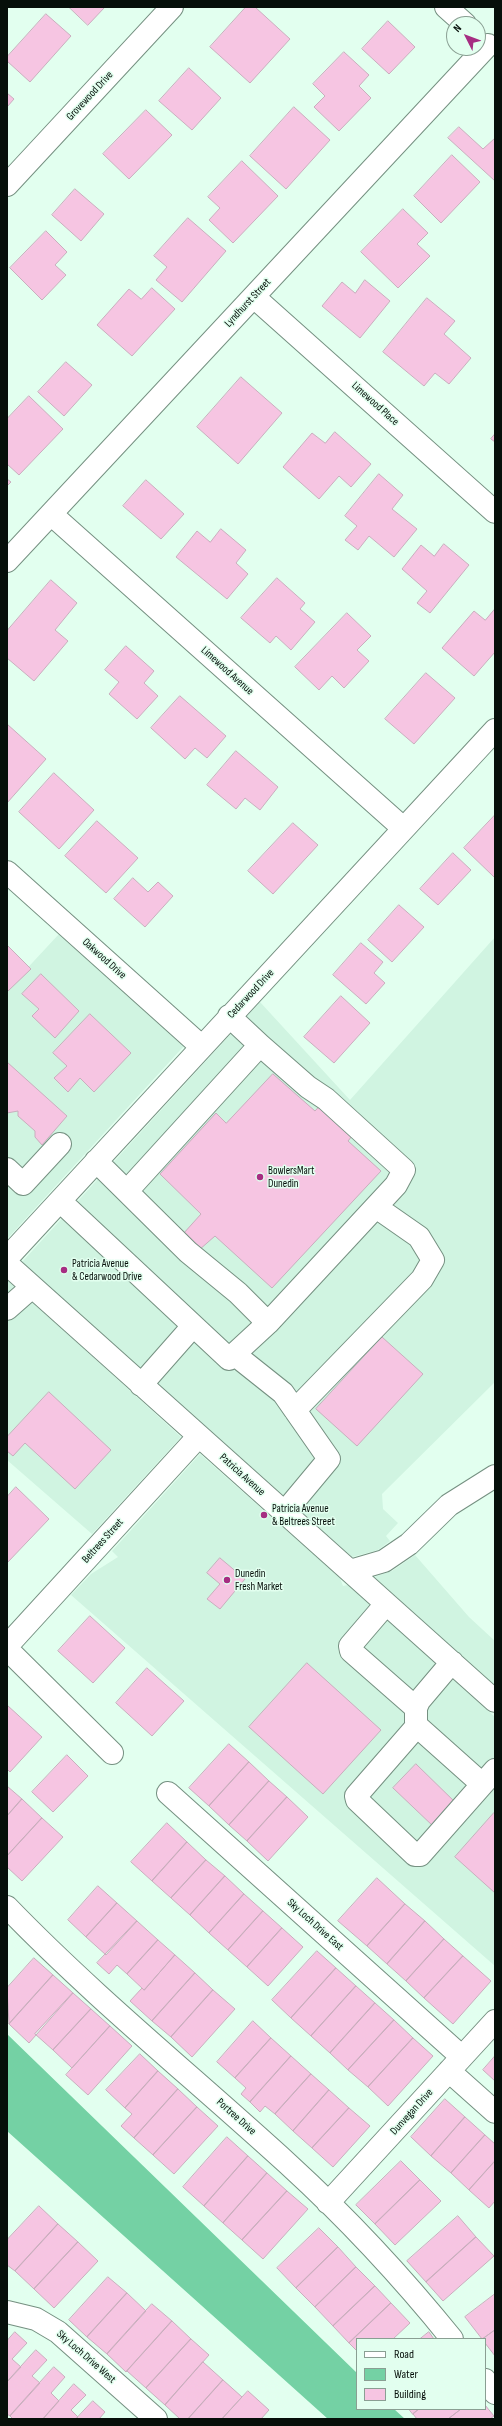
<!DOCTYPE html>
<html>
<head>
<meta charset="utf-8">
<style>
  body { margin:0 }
  #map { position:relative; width:502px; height:2426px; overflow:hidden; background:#e2ffef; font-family:"Sofia Sans Condensed",sans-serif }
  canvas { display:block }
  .frame { position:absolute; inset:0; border:8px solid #060f0a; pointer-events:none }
  .legend { position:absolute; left:356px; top:2338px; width:130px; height:72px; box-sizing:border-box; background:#e2ffef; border:1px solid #8a9f93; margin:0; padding:5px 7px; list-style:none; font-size:12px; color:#060f0a }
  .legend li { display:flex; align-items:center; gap:8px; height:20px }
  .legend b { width:20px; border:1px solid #8a9f93 }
  .north { position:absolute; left:446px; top:16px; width:40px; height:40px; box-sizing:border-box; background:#e2ffef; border:1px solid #8a9f93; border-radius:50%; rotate:312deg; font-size:11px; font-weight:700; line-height:16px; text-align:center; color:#060f0a }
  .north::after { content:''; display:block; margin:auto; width:14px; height:18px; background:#a62d82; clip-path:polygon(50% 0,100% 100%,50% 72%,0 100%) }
</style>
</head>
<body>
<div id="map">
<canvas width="502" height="2426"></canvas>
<div class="frame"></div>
<ul class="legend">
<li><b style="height:5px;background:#fff"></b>Road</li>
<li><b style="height:11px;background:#74d1a4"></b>Water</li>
<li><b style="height:11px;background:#f6c5e2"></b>Building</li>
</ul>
<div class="north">N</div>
</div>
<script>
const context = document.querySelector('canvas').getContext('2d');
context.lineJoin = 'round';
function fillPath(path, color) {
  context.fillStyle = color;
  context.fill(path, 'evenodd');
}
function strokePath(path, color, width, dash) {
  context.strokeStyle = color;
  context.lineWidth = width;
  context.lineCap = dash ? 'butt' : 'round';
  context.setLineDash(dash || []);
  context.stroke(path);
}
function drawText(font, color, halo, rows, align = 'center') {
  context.font = font + ' "Sofia Sans Condensed",sans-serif';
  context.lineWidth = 3;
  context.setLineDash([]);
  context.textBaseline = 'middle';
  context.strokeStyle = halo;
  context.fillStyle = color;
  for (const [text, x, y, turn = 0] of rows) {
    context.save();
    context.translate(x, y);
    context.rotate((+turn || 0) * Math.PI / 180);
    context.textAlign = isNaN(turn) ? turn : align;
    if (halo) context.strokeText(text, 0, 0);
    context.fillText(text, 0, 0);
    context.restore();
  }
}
fillPath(new Path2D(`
  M59,934L184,1046L7,1239V990Z
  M495,937V1382L382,1494L383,1509L398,1523L386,1536L390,1541L378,1550L352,1557L22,1262L260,1002L350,1100Z
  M7,1279L181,1437L92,1534L7,1460Z
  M200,1454L340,1578L343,1586L348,1585L495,1717V1966L71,1595L91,1574L118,1557L112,1551Z
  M415,1555L469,1617L495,1641V1686L374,1577L392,1571Z`), '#d0f4e1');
fillPath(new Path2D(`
  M7,2034L357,2373V2409H394L405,2419H328L7,2131Z`), '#74d1a4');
const building = new Path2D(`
  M69,7H105L88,25Z
  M246,7H255L290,39L250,83L210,47Z
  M46,14L71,36L30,82L7,61V57Z
  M388,21L415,47L389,74L362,49Z
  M344,52L369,75L359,86L371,98L339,131L314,107L325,96L313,84Z
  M189,68L221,98L192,130L159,101Z
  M7,93L14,99L7,107Z
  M294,107L330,140L286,189L250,156Z
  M146,110L172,135L129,179L103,154Z
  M459,127L483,149L495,138V181L448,138Z
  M452,155L480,182L441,223L414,196Z
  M242,161L278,196L233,243L209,220L220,208L208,197Z
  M75,189L104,214L81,241L52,215Z
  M403,209L428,233L417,244L430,256L398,288L361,252Z
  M188,218L226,251L182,302L156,280L167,267L154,256Z
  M46,231L67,252L55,265L66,275L42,300L10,268Z
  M365,280L390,301L360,338L322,306L342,282L355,293Z
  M152,288L175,309L132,356L97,325L129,289L141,299Z
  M427,298L455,321L444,334L471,358L449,384L435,373L424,386L383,352Z
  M66,362L92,385L64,416L38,392Z
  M241,377L282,413L238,464L197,427Z
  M29,396L63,429L19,475L7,464V419Z
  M335,432L371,464L351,487L339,476L319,499L283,467L312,433L325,443Z
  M495,434V442L491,439Z
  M379,474L403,495L392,509L417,529L394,557L369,536L358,550L345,540L357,526L345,516Z
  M7,479L11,482L7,486Z
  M146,480L184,514L161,539L123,506Z
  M221,529L246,550L236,563L248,574L227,599L176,557L197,531L210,542Z
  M444,544L469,565L430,613L417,603L427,591L402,569L421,545L434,556Z
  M277,578L305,603L300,609L315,622L291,650L276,636L270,643L241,618Z
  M51,580L77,603L55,630L68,641L34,681L7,658V631Z
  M495,609V652L474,676L442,648L474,611L485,620Z
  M347,613L371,636L357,650L369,661L344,688L332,676L319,690L295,667Z
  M126,646L154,671L144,683L158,696L137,719L109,694L119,682L105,670Z
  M426,673L455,698L414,744L385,719Z
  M180,696L226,736L207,758L195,748L185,759L151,728Z
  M7,724L46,759L7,803Z
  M236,751L278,787L260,810L245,798L236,809L207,785Z
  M54,773L94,810L59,849L19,812Z
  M495,815V876L494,877L464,848Z
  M97,821L138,858L106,893L65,856Z
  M293,823L318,845L273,894L248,871Z
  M453,853L471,870L438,905L420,889Z
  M133,878L148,892L158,882L173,896L145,927L114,899Z
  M399,905L424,927L392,962L368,940Z
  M361,943L383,962L374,973L385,983L366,1004L333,975Z
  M7,945L31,969L7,992Z
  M41,974L79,1011L55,1038L32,1016L39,1009L22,994Z
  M341,996L370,1023L334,1063L304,1037Z
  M90,1014L131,1053L94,1092L80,1078L68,1092L54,1078L67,1066L53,1053Z
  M7,1062L67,1116L42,1145L35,1137V1131L18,1116V1111L7,1113Z
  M273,1074L315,1111L325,1100L356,1131L348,1141L381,1171L272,1288L215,1236L199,1250L183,1234L201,1214L160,1174L216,1113L226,1123Z
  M382,1337L423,1374L357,1446L316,1409Z
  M49,1392L111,1450L75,1489L25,1443L13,1456L7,1451V1437Z
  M16,1487L49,1519L7,1563V1497Z
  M220,1558L245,1579L220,1609L207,1599L220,1584L207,1573Z
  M90,1616L125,1648L93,1683L58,1651Z
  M307,1663L381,1730L323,1794L249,1727Z
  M147,1668L184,1701L152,1736L116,1703Z
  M7,1705L42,1737L10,1772L7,1769Z
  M229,1744L249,1762L209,1806L189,1788Z
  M67,1755L88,1776L53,1812L32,1792Z
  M249,1762L269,1781L229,1825L209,1806Z
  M416,1764L457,1804L434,1827L393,1788Z
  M269,1781L287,1797L247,1841L229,1825Z
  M7,1786L22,1799L7,1816Z
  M287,1797L308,1817L268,1861L247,1841Z
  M22,1799L42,1818L7,1856V1816Z
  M494,1813L495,1814V1893L455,1857Z
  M42,1818L63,1837L22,1881L7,1867V1856Z
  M167,1823L187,1842L152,1881L131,1862Z
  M187,1842L206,1860L171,1898L152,1881Z
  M206,1860L225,1876L190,1915L171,1898Z
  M225,1876L244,1894L209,1933L190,1915Z
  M377,1878L405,1904L367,1946L338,1921Z
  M98,1886L117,1903L86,1937L68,1920Z
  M244,1894L263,1911L228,1950L209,1933Z
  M117,1903L137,1921L106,1955L86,1937Z
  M405,1904L425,1921L387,1964L367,1946Z
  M263,1911L282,1928L247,1967L228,1950Z
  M137,1921L158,1940L127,1974L117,1965L109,1974L97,1963Z
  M425,1921L444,1939L406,1981L387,1964Z
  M282,1928L303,1947L268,1986L247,1967Z
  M444,1939L463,1956L424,1998L406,1981Z
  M158,1940L175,1955L144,1990L127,1974Z
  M317,1951L336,1968L291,2018L272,2000Z
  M175,1955L195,1973L152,2021L130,2001L142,1988L144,1990Z
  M463,1956L491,1981L453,2024L424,1998Z
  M34,1958L53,1975L9,2024L7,1988Z
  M336,1968L356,1986L311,2036L291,2018Z
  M195,1973L213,1990L171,2037L152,2021Z
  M53,1975L73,1993L29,2043L9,2024Z
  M356,1986L375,2003L330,2053L311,2036Z
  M213,1990L235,2009L192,2057L171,2037Z
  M73,1993L91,2009L53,2050L35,2034Z
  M375,2003L394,2020L348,2070L330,2053Z
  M91,2009L110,2026L72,2068L53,2050Z
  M394,2020L413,2038L368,2087L348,2070Z
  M253,2021L271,2038L235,2078L217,2062Z
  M110,2026L132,2046L88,2095L66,2075Z
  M271,2038L291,2056L250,2102L241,2094L246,2088L235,2078Z
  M413,2038L433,2056L388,2106L368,2087Z
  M140,2054L158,2071L125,2108L106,2090Z
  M291,2056L311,2074L275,2114L265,2106L260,2112L250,2102Z
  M495,2056V2081L483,2070Z
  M158,2071L178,2089L134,2138L121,2126L132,2114L125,2108Z
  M311,2074L329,2090L293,2131L275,2114Z
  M178,2089L197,2107L153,2155L134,2138Z
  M329,2090L349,2108L312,2148L293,2131Z
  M445,2099L465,2117L431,2156L411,2137Z
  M197,2107L218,2126L174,2174L153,2155Z
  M349,2108L370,2126L333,2167L312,2148Z
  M465,2117L485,2135L451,2173L431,2156Z
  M485,2135L495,2144V2161L469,2190L451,2173Z
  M227,2137L248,2156L204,2206L183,2187Z
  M248,2156L267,2173L223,2223L204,2206Z
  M401,2161L420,2180L375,2224L356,2205Z
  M495,2161V2201L489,2208L469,2190Z
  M267,2173L287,2191L242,2240L223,2223Z
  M420,2180L441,2201L395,2245L375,2224Z
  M287,2191L308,2209L263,2259L242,2240Z
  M39,2206L58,2224L15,2271L7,2265V2240Z
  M458,2216L476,2237L426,2282L407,2261Z
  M58,2224L78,2242L34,2289L15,2271Z
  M319,2228L338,2247L296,2288L277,2268Z
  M476,2237L494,2256L443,2301L426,2282Z
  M78,2242L98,2261L54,2308L34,2289Z
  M338,2247L356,2267L315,2307L296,2288Z
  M356,2267L375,2286L333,2326L315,2307Z
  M108,2277L127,2293L87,2337L69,2320Z
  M375,2286L391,2303L349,2343L333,2326Z
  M127,2293L146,2311L107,2354L87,2337Z
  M495,2294V2330L482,2339L465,2317Z
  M391,2303L410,2323L393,2339H357V2351L349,2343Z
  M152,2304L172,2321L126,2372L107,2354Z
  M172,2321L191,2339L146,2388L127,2371Z
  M495,2330V2356L485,2343V2339H483Z
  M15,2332L27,2343L12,2359L21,2367L7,2382V2341Z
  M429,2332L434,2339H420Z
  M191,2339L209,2355L165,2405L146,2388Z
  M36,2350L47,2360L32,2376L40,2383L10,2416L7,2414V2382Z
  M203,2362L223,2380L188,2419H180L165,2405Z
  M54,2367L65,2377L51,2393L59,2401L43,2419H13L10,2416Z
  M223,2380L242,2397L222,2419H188Z
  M74,2384L86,2395L71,2410L78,2417L76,2419H43Z
  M248,2391L269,2410L261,2419H222Z
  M93,2401L105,2412L99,2419H76Z
  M485,2405L494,2416L490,2419H448L461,2409H485Z
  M409,2409H419L413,2414Z
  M419,2409H461L448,2419H417L413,2414Z`);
fillPath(building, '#f6c5e2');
strokePath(building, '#c9aebd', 1);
const minor = new Path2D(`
  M446,7L465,24
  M7,185L172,7
  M254,297L495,512
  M51,514L403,828
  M7,561L488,45
  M7,872L202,1047
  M260,1045L308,1087L326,1099L404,1170L396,1185L268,1323
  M7,1169L23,1184L60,1144
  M127,1191L260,1045L229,1016
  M60,1201L229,1359L268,1323L238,1293L188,1252L96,1161
  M7,1258L495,730
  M7,1264L495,1701
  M7,1309L32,1287
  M234,1354L283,1393L329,1459L284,1513
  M141,1385L193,1326
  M295,1410L422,1279L433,1260L419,1237L376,1207
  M350,1571L384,1561L409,1544L449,1505L495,1476
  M386,1604L350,1646L351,1651L416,1708
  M7,1646L198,1437
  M7,1649L112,1753
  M416,1722V1708L419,1701L452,1662
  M482,1784L417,1726L356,1796L357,1800L415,1855H420L495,1770
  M168,1793L462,2057
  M7,1907C95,1998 194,2078 288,2164C347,2218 402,2277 452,2339
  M449,2071L495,2112
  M328,2203L495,2021
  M7,2312L36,2319L58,2332L156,2419
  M485,2380L495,2393`);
strokePath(minor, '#759081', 24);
strokePath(minor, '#fff', 22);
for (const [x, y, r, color] of [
  [260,1177,4,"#a62d82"],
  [64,1270,4,"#a62d82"],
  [264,1515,4,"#a62d82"],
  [227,1580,4,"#a62d82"]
]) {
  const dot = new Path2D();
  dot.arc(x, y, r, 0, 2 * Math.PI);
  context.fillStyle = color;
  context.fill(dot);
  strokePath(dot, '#e2ffef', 1.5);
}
drawText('11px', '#060f0a', '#e2ffef', [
  ["Grovewood Drive",90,96,-47],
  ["Lyndhurst Street",248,303,-47],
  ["Limewood Place",375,404,42],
  ["Limewood Avenue",227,671,42],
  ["Oakwood Drive",104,959,42],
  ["Cedarwood Drive",251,994,-47],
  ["Patricia Avenue",242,1475,42],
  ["Beltrees Street",103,1541,-48],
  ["Sky Loch Drive East",315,1925,42],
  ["Dunvegan Drive",412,2112,-48],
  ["Portree Drive",236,2117,42],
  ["Sky Loch Drive West",86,2357,41]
]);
drawText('11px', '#060f0a', '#e2ffef', [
  ["BowlersMart",268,1171],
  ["Dunedin",268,1184],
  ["Patricia Avenue",72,1264],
  ["& Cedarwood Drive",72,1277],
  ["Patricia Avenue",272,1509],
  ["& Beltrees Street",272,1522],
  ["Dunedin",235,1574],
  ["Fresh Market",235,1587]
], 'left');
</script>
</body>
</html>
